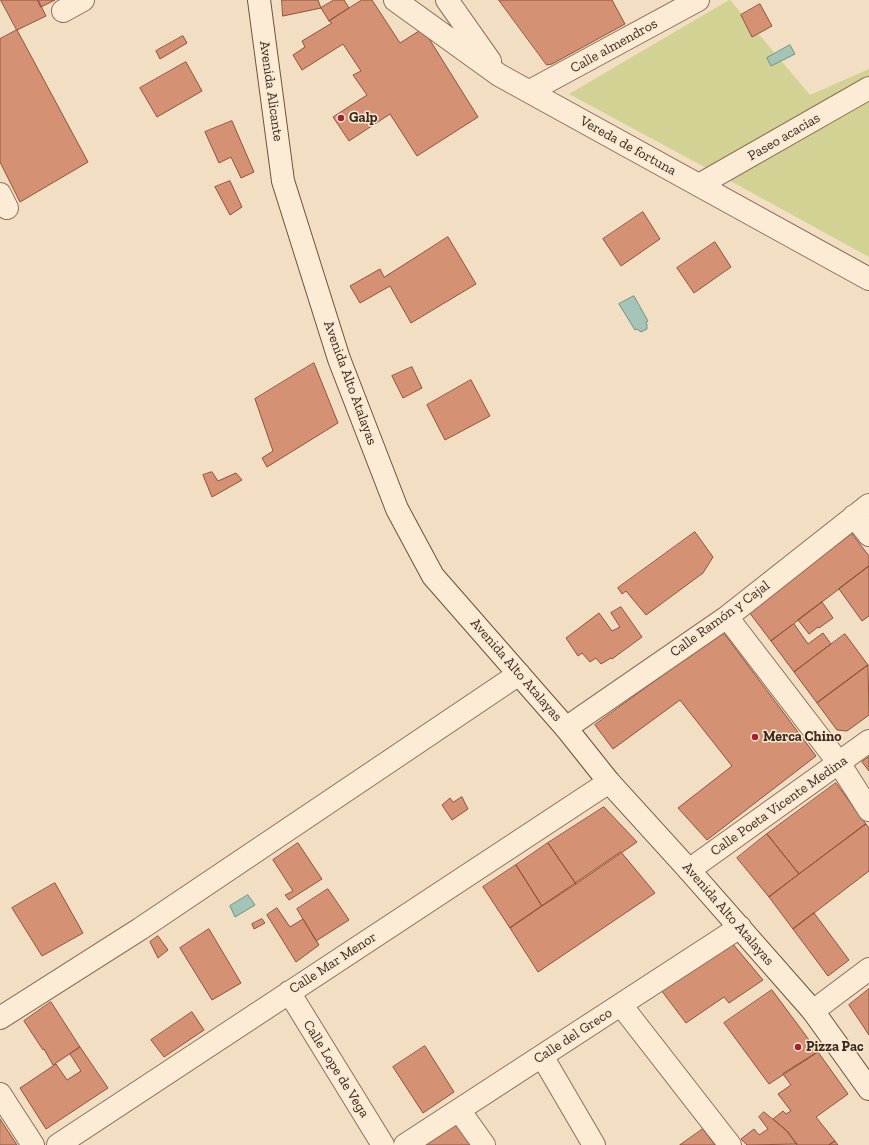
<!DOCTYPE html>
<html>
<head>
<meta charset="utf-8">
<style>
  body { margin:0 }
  canvas { display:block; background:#f2dec2 }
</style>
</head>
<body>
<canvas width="869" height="1145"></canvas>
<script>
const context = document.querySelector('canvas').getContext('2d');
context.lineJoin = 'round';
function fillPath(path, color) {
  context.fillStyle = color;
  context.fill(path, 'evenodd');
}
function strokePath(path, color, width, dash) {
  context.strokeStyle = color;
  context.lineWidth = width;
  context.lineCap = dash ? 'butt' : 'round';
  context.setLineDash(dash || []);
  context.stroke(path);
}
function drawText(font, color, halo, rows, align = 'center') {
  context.font = font + ' "Zilla Slab",serif';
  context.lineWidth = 3;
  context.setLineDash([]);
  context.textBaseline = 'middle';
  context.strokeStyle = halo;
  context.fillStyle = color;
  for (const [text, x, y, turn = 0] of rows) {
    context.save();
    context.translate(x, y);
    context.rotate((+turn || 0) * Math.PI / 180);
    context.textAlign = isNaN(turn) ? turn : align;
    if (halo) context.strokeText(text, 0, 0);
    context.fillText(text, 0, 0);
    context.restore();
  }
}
fillPath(new Path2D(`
  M729,0H730L810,95L869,69V257L736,184L569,94Z`), '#d2d294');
const water = new Path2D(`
  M790,45L795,54L771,66L767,58Z
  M634,296L648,321L646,322L647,325V329L641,332L637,329L635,330L619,304Z
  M248,895L255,905L235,917L230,906Z`);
fillPath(water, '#a5c4b7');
strokePath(water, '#6a9485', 1);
const building = new Path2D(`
  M1,0H38L46,16L17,30Z
  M38,0H55L41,7Z
  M282,0H318L321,8L283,16Z
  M334,0H344L349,8L329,21L321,8Z
  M362,0H372L400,43L419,31L428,37L478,117L417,156L390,114L349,141L333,117L367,95L353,75L361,71L343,44L302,70L293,55L305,47L302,41L332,23L329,21Z
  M499,0H612L625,24L552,64L547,65Z
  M760,4L772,26L752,37L741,15Z
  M17,30L88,162L20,202L0,162V39Z
  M183,36L187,43L160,59L156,51Z
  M186,62L202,91L157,117L140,88Z
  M232,121L254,172L241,178L231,157L219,163L205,132Z
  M230,181L242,207L230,215L215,187Z
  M643,212L660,239L621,266L603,239Z
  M448,237L476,284L411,323L390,286L360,303L350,286L380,269L384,277Z
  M715,242L731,267L694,293L677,268Z
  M314,363L338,423L267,467L262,458L273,451L255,399Z
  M412,367L422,388L403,398L392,376Z
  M471,380L490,416L445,440L427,405Z
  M212,472L218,481L236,473L242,480L212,497L203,475Z
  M695,532L713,557L703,573L646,615L626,591L622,594L618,588Z
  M852,534L869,556V566L771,641L749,612Z
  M869,566V616L862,621L839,589Z
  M822,602L833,618L819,628L818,627L809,634L798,620Z
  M621,607L642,637L612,659L611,658L601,664L596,658L590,662L582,653L578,656L566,638L599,613L612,631L620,627L611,613Z
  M794,624L808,644L823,633L831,644L794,672L771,641Z
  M723,632L816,756L707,840L678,808L732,766L680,700L613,749L595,725Z
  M845,634L868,665L817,703L794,672Z
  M868,665L869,715L847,731L837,730L817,703Z
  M869,757V771L862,762Z
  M836,783L866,824L799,874L767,834Z
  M462,797L468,809L452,820L442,805L450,798L453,802Z
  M604,807L637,842L576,884L548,843Z
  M866,824L869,828V871L793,929L769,897Z
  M767,834L799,874L769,897L737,858Z
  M298,843L322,879L289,900L285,895L293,891L273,860Z
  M548,843L576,884L542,906L516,865Z
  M621,852L655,893L538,972L510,928Z
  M516,865L542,906L510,928L483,887Z
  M55,883L83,933L42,956L12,908Z
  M328,889L349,920L316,941L297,909Z
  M277,908L290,927L303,919L319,945L296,962L267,915Z
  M814,913L849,960L828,976L793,929Z
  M262,919L265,923L254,929L252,924Z
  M209,929L241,983L212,1000L180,948Z
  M158,936L168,950L158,958L150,942Z
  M732,943L763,980L729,1003L724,997L686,1023L661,990Z
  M869,989V1035L849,1005Z
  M772,990L818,1052L769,1084L724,1023Z
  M51,1002L80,1047L53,1065L44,1049L43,1050L24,1021Z
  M192,1012L204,1030L164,1057L151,1040Z
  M425,1046L454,1092L423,1113L393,1067Z
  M80,1047L108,1088L46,1129L20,1088L56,1064L67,1080L81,1071L70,1054Z
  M818,1052L848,1094L816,1117L835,1141L829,1145H797L787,1131L773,1119L783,1111L786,1114L791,1111L778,1094L791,1085L783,1074Z
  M764,1112L787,1131L797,1144L747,1145L741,1139L754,1129L759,1135L768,1129L759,1117Z
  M0,1119L17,1145H0Z
  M456,1124L471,1145H424Z
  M703,1129L715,1145H680Z
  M835,1141L838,1145H829Z`);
fillPath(building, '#d49174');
strokePath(building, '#90523a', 1);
const street = new Path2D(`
  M395,0L499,75L869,279
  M447,0L490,61
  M63,11L83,0
  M530,91L698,0
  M699,185L869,88
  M0,194L7,208
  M854,516L869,535
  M727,617L839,763L869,810
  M566,728L727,617L869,505
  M689,870L869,741
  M289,992L383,1145
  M621,1005L730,1145
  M813,1011L869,969
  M0,1018L140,929L519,674
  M542,1056L594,1145
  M0,1094L33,1145
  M459,1110L484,1145
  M58,1145L609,782
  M405,1145L740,927`);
const secondary = new Path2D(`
  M259,0L283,181L339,359L397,509L433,576L566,728L609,782L689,870L813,1011L869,1089`);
strokePath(street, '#8e6e57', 24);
strokePath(secondary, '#704f3a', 24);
strokePath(street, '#fcecd6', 22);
strokePath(secondary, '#fcecd6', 22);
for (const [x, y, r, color] of [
  [341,118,4,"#a32131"],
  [755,737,4,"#a32131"],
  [798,1047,4,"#a32131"]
]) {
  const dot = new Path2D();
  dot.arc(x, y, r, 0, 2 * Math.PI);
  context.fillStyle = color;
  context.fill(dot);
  strokePath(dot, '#f9e9d2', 1.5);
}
drawText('14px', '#3c281d', '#f9e9d2', [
  ["Calle almendros",614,46,-29],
  ["Avenida Alicante",271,91,82],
  ["Paseo acacias",784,137,-30],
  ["Vereda de fortuna",628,146,29],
  ["Avenida Alto Atalayas",350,383,70],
  ["Calle Ramón y Cajal",720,619,-36],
  ["Avenida Alto Atalayas",516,670,49],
  ["Calle Poeta Vicente Medina",779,806,-35],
  ["Avenida Alto Atalayas",728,914,49],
  ["Calle Mar Menor",333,963,-33],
  ["Calle del Greco",573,1036,-33],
  ["Calle Lope de Vega",336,1069,58]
]);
drawText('bold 14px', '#3c281d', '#f9e9d2', [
  ["Galp",349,118],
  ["Merca Chino",763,737],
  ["Pizza Pac",806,1047]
], 'left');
</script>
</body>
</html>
